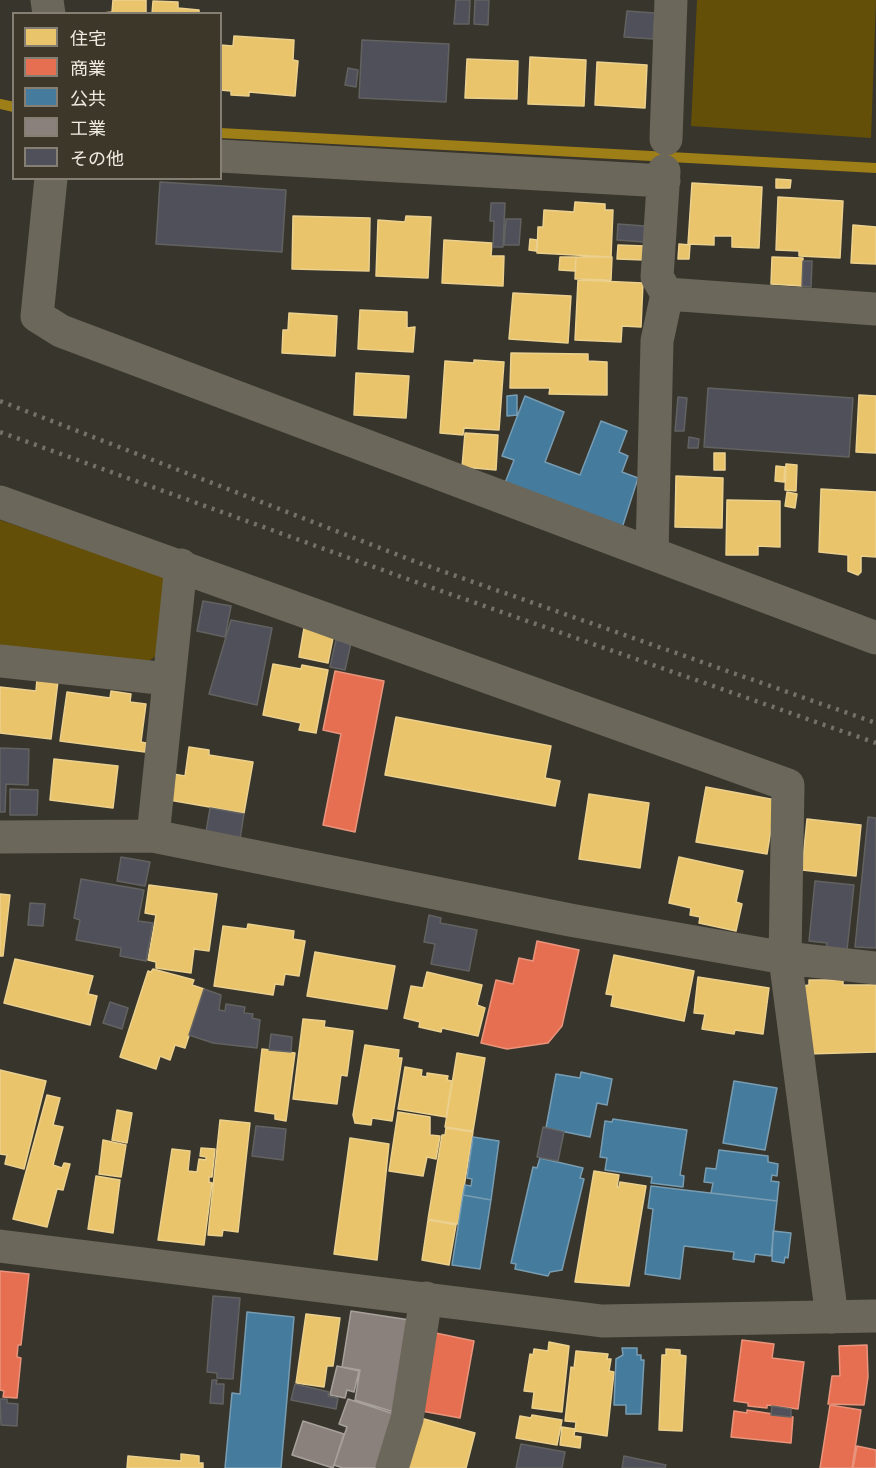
<!DOCTYPE html>
<html>
<head>
<meta charset="utf-8">
<style>
  body { margin:0 }
  #map { position:relative; width:876px; height:1468px; overflow:hidden; background:#38352c; font-family:Cabin,"Noto Sans JP",sans-serif }
  canvas { display:block }
  .legend { position:absolute; left:12px; top:12px; width:210px; height:168px; box-sizing:border-box; background:#3c3728; border:2px solid #847f72; margin:0; padding:8px 10px; list-style:none; font-size:18px; color:#efebe2 }
  .legend li { display:flex; align-items:center; gap:12px; height:30px }
  .legend b { width:30px; border:2px solid #847f72 }
</style>
</head>
<body>
<div id="map">
<canvas width="876" height="1468"></canvas>
<ul class="legend">
<li><b style="height:16px;background:#e9c46a"></b>住宅</li>
<li><b style="height:16px;background:#e76f51"></b>商業</li>
<li><b style="height:16px;background:#457b9d"></b>公共</li>
<li><b style="height:16px;background:#8a817c"></b>工業</li>
<li><b style="height:16px;background:#50505b"></b>その他</li>
</ul>
</div>
<script>
const context = document.querySelector('canvas').getContext('2d');
context.lineJoin = 'round';
function fillPath(path, color) {
  context.fillStyle = color;
  context.fill(path, 'evenodd');
}
function strokePath(path, color, width, dash) {
  context.strokeStyle = color;
  context.lineWidth = width;
  context.lineCap = dash ? 'butt' : 'round';
  context.setLineDash(dash || []);
  context.stroke(path);
}
fillPath(new Path2D(`
  M697,0H876L871,138L691,126Z
  M0,520L162,576L171,589L160,653L142,666L0,650Z`), '#644f09');
const homes = new Path2D(`
  M113,0H146V14H94L112,12Z
  M153,1L178,2V8L199,10V14H152Z
  M234,36L294,40L293,60L298,61L295,96L249,92V96L231,95V91L220,90V45L233,46Z
  M530,57L586,60L584,106L528,104Z
  M467,59L518,61L517,99L465,98Z
  M597,62L647,65L645,108L595,105Z
  M776,179L791,180L790,188H776Z
  M692,183L762,187L759,248L732,247V236H714V245L688,244Z
  M778,197L843,201L840,258L799,256V251L776,250Z
  M575,202L605,204V210H613L611,257L537,253L538,227H543L544,210L574,212Z
  M293,216L370,218L369,271L292,269Z
  M406,216L431,217L428,278L376,276L378,220L405,222Z
  M853,225L876,227V264L851,263Z
  M530,239L537,240L536,251L529,250Z
  M444,240L492,243L491,256H504L503,286L442,283Z
  M679,244L690,245L689,259H678Z
  M618,245L645,246V260L617,259Z
  M560,257H576L575,271L559,270Z
  M576,257H612L611,280L575,279Z
  M772,257L803,258L802,286L771,284Z
  M578,280L643,283L641,327L622,326L621,342L575,340Z
  M513,293L571,296L568,343L509,339Z
  M360,310L407,312V328L415,327L413,352L358,349Z
  M289,313L337,316L335,356L282,353L283,330H288Z
  M511,353L588,354V361L607,362V395L549,394L550,388H510Z
  M474,360L504,362L499,430L464,428L463,435L440,433L445,361L474,363Z
  M356,373L409,376L406,418L354,415Z
  M859,395L876,396V453L856,452Z
  M465,433L498,435L496,470L462,467Z
  M714,453H725V470H714Z
  M786,464L797,465L796,491L785,490Z
  M776,466L785,467L784,482L775,481Z
  M676,476L723,478L722,528L675,527Z
  M821,489L876,492V557L861,556V572L858,575L848,571V555L819,552Z
  M787,492L797,494L795,508L785,506Z
  M727,500L780,501V547L758,546V555H726Z
  M304,628L334,633L328,663L299,657Z
  M273,664L301,669L302,665L328,670L316,733L299,730L301,723L263,715Z
  M37,679L58,681L51,739L0,733V687L36,691Z
  M111,691L131,694L130,702L146,704L141,742L146,743L145,752L60,741L67,692L110,698Z
  M396,717L551,746L545,778L560,781L555,806L385,775Z
  M189,747L209,750V755L253,762L244,813L169,800L173,774L185,776Z
  M54,759L118,766L113,808L50,800Z
  M706,787L776,800L767,854L696,842Z
  M589,794L649,803L640,868L579,859Z
  M807,819L861,825L856,876L802,870Z
  M679,857L743,871L736,902L742,904L736,931L699,923L700,917L690,915L691,908L669,903Z
  M149,885L217,894L209,951L194,949L191,973L156,968V962L148,960L156,915L145,913Z
  M0,894L10,895L3,956H0Z
  M248,924L294,931L293,939L305,941L299,976L285,974L283,985L275,984L273,995L214,986L223,926L247,929Z
  M315,952L395,966L387,1009L307,996Z
  M614,955L694,971L684,1021L611,1006L613,995L606,994Z
  M15,959L93,976L88,994L97,996L90,1025L4,1003Z
  M153,969L194,980L192,985L204,989L185,1048L175,1045L170,1060L160,1056L156,1069L120,1057L148,971L151,972Z
  M427,972L482,985L477,1005L485,1008L478,1036L442,1028L441,1032L419,1027L420,1022L404,1018L411,986L423,988Z
  M698,977L769,988L763,1034L735,1030L734,1034L702,1029L705,1014L694,1013Z
  M809,980H843V985H876V1052L807,1054L802,986L809,985Z
  M303,1019L325,1021L324,1027L353,1031L347,1076L341,1075L337,1104L293,1099Z
  M365,1045L399,1050L398,1058H402L392,1121L372,1118L371,1125L355,1123L353,1115Z
  M262,1049L295,1053L286,1121L275,1119V1114L255,1111Z
  M457,1053L485,1058L473,1131L445,1127Z
  M405,1067L422,1070L421,1076L427,1077V1073L448,1076L447,1080L452,1081L446,1117L398,1109Z
  M0,1070L46,1081L24,1169L5,1164L7,1155L0,1154Z
  M47,1095L60,1098L53,1125L63,1127L53,1165L62,1168L64,1163L70,1164L63,1190L57,1189L47,1227L13,1219Z
  M117,1110L132,1113L127,1143L112,1140Z
  M398,1112L430,1117V1135L440,1136L436,1159L427,1157L423,1176L389,1171Z
  M220,1120L250,1123L238,1232L223,1230L222,1236L208,1235Z
  M446,1128L473,1132L458,1224L428,1219L442,1135H445Z
  M350,1138L389,1144L377,1260L334,1254Z
  M103,1140L126,1145L121,1177L99,1174Z
  M201,1148L215,1149L212,1177H209V1182L212,1183L204,1245L158,1240L172,1149L190,1151L188,1171L197,1172L199,1159L206,1160V1157L200,1156Z
  M594,1171L619,1175L617,1187H619L620,1182L646,1186L629,1286L575,1282Z
  M96,1176L120,1180L113,1233L88,1229Z
  M428,1220L456,1225L449,1265L422,1260Z
  M306,1314L340,1318L333,1366H327L324,1387L296,1383Z
  M549,1342L569,1346L562,1412L532,1408L534,1392L524,1391L530,1354L533,1355L534,1349L548,1351Z
  M666,1349L680,1350V1355L686,1356L682,1431L659,1430L662,1355H666Z
  M576,1351L608,1354L607,1359H611L609,1371L614,1372L607,1436L575,1431L576,1422L565,1421L571,1367L574,1368Z
  M532,1415L562,1420L557,1445L516,1438L520,1416L531,1418Z
  M417,1417L475,1433L466,1468H403Z
  M562,1427L575,1429L574,1436L581,1437L580,1448L560,1445Z
  M181,1454L199,1456V1463H203V1468H127L128,1456L181,1461Z`);
fillPath(homes, '#e9c46a');
strokePath(homes, '#ebd08e', 1.5);
const shops = new Path2D(`
  M335,671L384,681L355,832L323,825L341,734L323,730Z
  M537,941L579,950L562,1026L548,1043L507,1049L481,1043L496,980L513,984L519,958L533,961Z
  M0,1271L29,1274L21,1345H18L17,1357L21,1358L17,1398L3,1397L4,1391L0,1390Z
  M431,1332L474,1341L460,1418L416,1410Z
  M742,1340L774,1344L772,1358L804,1362L798,1409L767,1405V1408L748,1406V1403L734,1401Z
  M867,1345L868,1377L864,1405L828,1404L832,1376H840L839,1346Z
  M830,1405L861,1410L852,1468H820Z
  M747,1410L793,1417L791,1443L731,1437L734,1411L747,1413Z
  M857,1446L876,1450V1468H853Z`);
fillPath(shops, '#e76f51');
strokePath(shops, '#e9947c', 1.5);
const public = new Path2D(`
  M517,395V415L507,416V396Z
  M525,396L564,412L545,462L580,475L601,421L627,431L619,452L628,456L622,472L638,478L622,528L505,483L514,460L502,456Z
  M581,1072L612,1079L607,1105L597,1103L590,1137L546,1128L556,1074L580,1078Z
  M734,1081L777,1088L765,1150L723,1143Z
  M613,1119L687,1130L680,1175L684,1176L683,1187L651,1183L652,1177L605,1170L607,1158L600,1157L605,1121L612,1122Z
  M473,1137L499,1141L491,1200L463,1195L465,1185L471,1186L472,1179L467,1178Z
  M719,1150L768,1156V1162L778,1164L777,1176L772,1175L771,1181L779,1182L777,1201L711,1193L713,1183L704,1182L706,1168L716,1169Z
  M540,1158L583,1168L580,1178L584,1179L562,1270L550,1272L548,1276L515,1269L516,1264L511,1263L533,1167L537,1168Z
  M651,1186L777,1201L771,1256L755,1254L754,1262L733,1259L734,1252L684,1246L680,1279L645,1274L653,1209L648,1208Z
  M463,1195L491,1200L480,1269L452,1265Z
  M773,1231L791,1233L788,1258L785,1257L784,1263L772,1261Z
  M247,1312L294,1317L281,1468H225L232,1393L240,1394Z
  M622,1348H637V1355H641V1360H644L641,1414H626V1405H614L616,1359L623,1355Z`);
fillPath(public, '#457b9d');
strokePath(public, '#789db2', 1.5);
const industry = new Path2D(`
  M351,1311L410,1320L394,1412L355,1400L360,1370L342,1367Z
  M337,1366L359,1371L354,1392L347,1390L345,1398L330,1395Z
  M348,1399L394,1414L376,1468H343L334,1465L347,1427L339,1424Z
  M303,1421L344,1434L333,1468L292,1455Z`);
fillPath(industry, '#8a817c');
strokePath(industry, '#a8a19b', 1.5);
strokePath(new Path2D(`
  M0,104L14,107
  M220,133L876,168`), '#9e7e17', 10);
const building = new Path2D(`
  M456,0H470L469,24H454Z
  M475,0H489L488,25L474,24Z
  M627,11L655,13L653,39L624,37Z
  M362,40L449,44L446,102L359,98Z
  M348,68L358,70L356,87L345,85Z
  M160,182L286,190L282,252L156,244Z
  M491,203H505L503,247H493L494,221H490Z
  M506,219H521L519,245H504Z
  M618,224L645,226L644,242L617,240Z
  M803,261H812L811,287L802,286Z
  M708,388L853,398L849,457L704,447Z
  M678,397L687,398L684,431H675Z
  M689,437L699,439L698,448H688Z
  M203,601L231,606L225,637L197,631Z
  M231,620L272,628L257,705L209,694Z
  M336,640L351,643L345,670L330,667Z
  M0,748L29,749L28,785L6,784L5,812H0Z
  M10,789L38,790L37,815H10Z
  M210,808L244,814L240,839L206,832Z
  M868,817L876,818V948L855,947Z
  M121,857L150,862L145,886L117,881Z
  M81,879L144,890L138,921L153,923L146,961L120,956L121,948L76,940L80,920L74,918Z
  M815,881L854,885L847,950L826,948L827,943L809,941Z
  M30,903L45,904L43,926L28,925Z
  M429,915L441,918L440,923L477,930L469,971L431,964L435,944L424,942Z
  M204,989L221,995L219,1010L225,1011L226,1004L245,1007L244,1013L253,1014L252,1018L260,1020L257,1048L213,1043L189,1035Z
  M110,1002L128,1008L122,1029L103,1023Z
  M271,1034L292,1037L291,1052L269,1050Z
  M256,1126L286,1129L283,1160L252,1156Z
  M543,1127L564,1132L558,1161L537,1157Z
  M213,1296L240,1298L233,1379L217,1378V1373L207,1372Z
  M212,1380H217L216,1384H224L223,1404L210,1403Z
  M295,1384L329,1392L328,1396L338,1398L336,1409L291,1400Z
  M0,1399H7V1403L18,1404L17,1426L1,1425Z
  M772,1406L791,1409V1417L771,1415Z
  M521,1444L565,1452L562,1468H516Z
  M624,1456L666,1465L665,1468H622Z`);
fillPath(building, '#50505b');
strokePath(building, '#626261', 1.5);
strokePath(new Path2D(`
  M47,0L49,14
  M666,139L671,0
  M220,156L664,181
  M664,171L657,277L667,294L876,309
  M51,178L37,316L61,331L876,638
  M0,502L788,785L785,958L832,1317
  M652,554L657,341L667,294
  M0,661L168,679
  M153,836L181,565
  M0,837L153,836L570,920L785,958L876,968
  M392,1468L407,1419L426,1298`), '#6c675b', 33);
strokePath(new Path2D(`
  M0,1246L602,1321L876,1316`), '#6c675b', 33);
strokePath(new Path2D(`
  M0,401L419,563L876,723
  M0,432L413,581L876,743`), '#757168', 4.5, [3, 6]);
</script>
</body>
</html>
